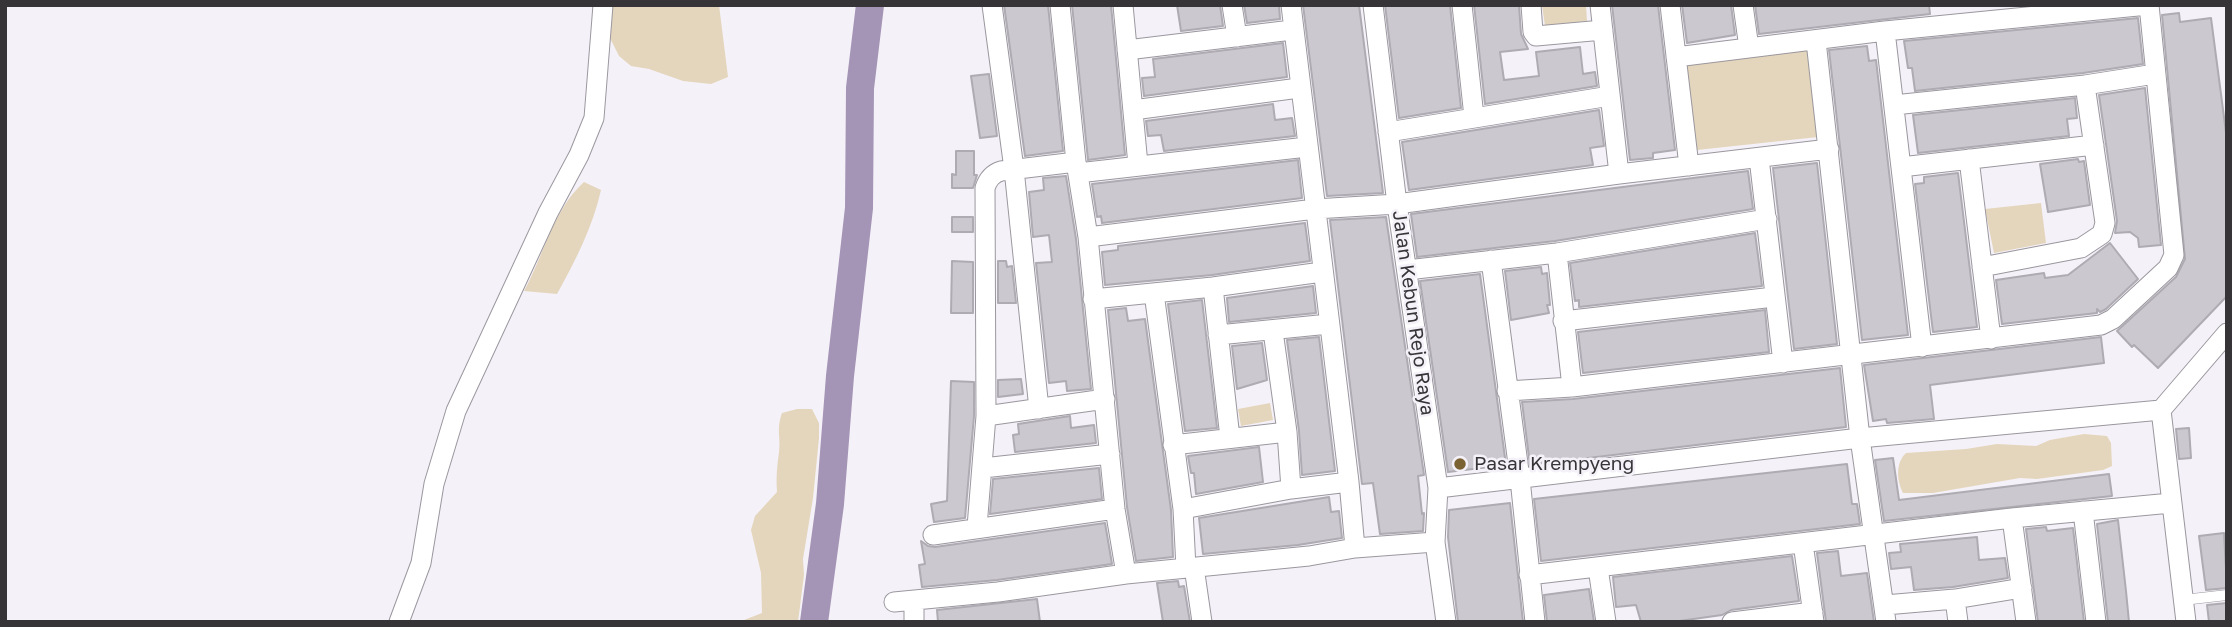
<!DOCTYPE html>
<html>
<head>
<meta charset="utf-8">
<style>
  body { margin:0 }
  #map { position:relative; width:2232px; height:627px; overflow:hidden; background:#f5f1f9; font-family:"Golos Text",sans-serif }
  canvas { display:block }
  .frame { position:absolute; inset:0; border:7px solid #363437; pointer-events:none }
</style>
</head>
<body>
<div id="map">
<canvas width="2232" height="627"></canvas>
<div class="frame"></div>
</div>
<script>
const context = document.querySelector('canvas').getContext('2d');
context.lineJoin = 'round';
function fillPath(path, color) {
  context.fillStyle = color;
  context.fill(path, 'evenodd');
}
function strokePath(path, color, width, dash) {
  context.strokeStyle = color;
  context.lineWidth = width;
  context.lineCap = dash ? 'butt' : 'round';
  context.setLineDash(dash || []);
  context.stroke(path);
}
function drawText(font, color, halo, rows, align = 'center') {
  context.font = font + ' "Golos Text",sans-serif';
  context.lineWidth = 5;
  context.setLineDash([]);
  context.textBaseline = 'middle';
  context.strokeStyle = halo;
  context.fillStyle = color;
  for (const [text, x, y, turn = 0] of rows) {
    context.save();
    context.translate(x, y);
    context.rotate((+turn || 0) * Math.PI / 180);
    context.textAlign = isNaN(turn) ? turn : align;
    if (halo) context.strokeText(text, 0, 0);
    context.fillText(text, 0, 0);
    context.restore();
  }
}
fillPath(new Path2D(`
  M612,5H719L728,77L711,84L683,81L649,69L631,66L619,56L610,38Z
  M1542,5H1586L1587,21L1545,26Z
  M1809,44L1818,137L1697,150L1686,57Z
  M584,182L601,190C593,226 575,262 557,294L524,291C544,255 553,210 584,182Z
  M2041,203L2046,243L1994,253L1985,209Z
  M1270,403L1273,420L1241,426L1238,409Z
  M797,409H812L819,423V438L813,498L803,559L804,575L798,622H739L762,613L761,573L751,530L755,516L777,492C776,477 777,467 779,452C781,437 776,430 782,413Z
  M2084,434L2107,436L2111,443L2112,466L2103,470L2037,479L2020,478L1933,493H1903C1897,481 1895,463 1906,453L1966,449L1997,444L2036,446L2050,440Z`), '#e4d6bc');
strokePath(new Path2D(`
  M814,622L830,504L840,376L859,208L860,88L870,5`), '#a494b5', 28);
const building = new Path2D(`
  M1004,5H1048L1063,151L1025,156Z
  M1072,5H1111L1125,155L1088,160Z
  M1177,5H1220L1223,26L1181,31Z
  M1244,5H1279L1280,19L1247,23Z
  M1303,5H1359L1383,193L1327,196Z
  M1385,5H1450L1461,108L1399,118Z
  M1474,5H1519L1521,34L1528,49L1500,52L1504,80L1539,76L1536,52L1580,47L1583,74L1595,72L1597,86L1485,104Z
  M1612,5H1658L1675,150L1653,153V158L1630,160Z
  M1682,5H1731L1735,35L1687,43Z
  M1755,5H1929L1930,14L1759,34Z
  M2179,13L2180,22L2211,18L2227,140V296L2158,368L2134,345L2132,347L2117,331L2176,277L2185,259L2162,15Z
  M2138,18L2143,64L2083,73L1915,91L1912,68H1908L1904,41Z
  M1283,43L1287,77L1144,96L1142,78L1155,77L1153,59Z
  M1867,46L1869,61L1876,60L1908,335L1862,340L1829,50Z
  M989,74L997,136L980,138L971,76Z
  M2145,88L2161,245L2139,247L2138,238L2130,232L2115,233L2117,221L2099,95Z
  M2075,98L2077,118L2067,119L2069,136L1918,153L1913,115Z
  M1273,104L1275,120L1292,118L1295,136L1164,151L1161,135L1148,136L1146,121Z
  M1599,110L1604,146L1590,148L1593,165L1409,190L1402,142Z
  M956,151H974V175H977L973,188H952V174L956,175Z
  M2078,159L2079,162L2084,161L2090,205L2048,212L2040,164Z
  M1298,160L1302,198L1102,223L1101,216L1097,217L1092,184Z
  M1817,163L1837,344L1794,349L1773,168Z
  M1748,171L1753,209L1555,241L1417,257L1411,214Z
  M1958,173L1977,327L1933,332L1915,184L1924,183V177Z
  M1066,176L1076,239L1091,389L1067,391L1066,381L1049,383L1036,263L1052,262L1049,235L1033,237L1029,192L1044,190L1043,178Z
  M952,217H973V232H952Z
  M1386,217L1424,475L1418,476L1422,514L1424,513L1423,531L1380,534L1373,483L1362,484L1330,220Z
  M1305,223L1310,261L1212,275L1105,285L1102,252L1118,250V246Z
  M1755,233L1762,286L1579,307V300L1575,301L1570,263Z
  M2110,243L2138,279L2106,309L2100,312L2097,309V313L2002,324L1996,280L2044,273L2045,278L2068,275Z
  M952,261L973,262V313H951Z
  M998,261H1006L1007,267L1012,266L1016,303H998Z
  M1541,267L1542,274L1547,273L1550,305H1547L1549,313L1511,320L1505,271Z
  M1480,274L1506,465L1448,472L1420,281Z
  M1313,286L1316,313L1229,322L1227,298Z
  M1202,300L1217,428L1185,431L1168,304Z
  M1126,308L1128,321L1145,319L1171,510L1173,557L1136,561L1127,507L1108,310Z
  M1765,310L1769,352L1583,373L1578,332Z
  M1319,337L1335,471L1302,475L1299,431L1287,340Z
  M2101,337L2104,363L1930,385L1934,419L1887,423L1886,419L1873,421L1864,365Z
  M1262,343L1267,380L1237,389L1232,346Z
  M1840,368L1846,427L1530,465L1522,402L1573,399Z
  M1021,379L1023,394L998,397V380Z
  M951,381L974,382V416L965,518L934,522L931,504L947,501Z
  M1070,416L1071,428L1094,425L1096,443L1015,452L1013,435L1019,434L1018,424Z
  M2189,428L2191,458L2179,459L2176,429Z
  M1259,447L1263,482L1196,494L1194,473H1191L1188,456Z
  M1893,458L1899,500L2109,474L2112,496L1884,521L1875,460Z
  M1847,464L1852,504H1857L1860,524L1541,561L1534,499Z
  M1099,468L1102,499L990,514L993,479Z
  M1329,497L1331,512L1339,511L1342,538L1298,545L1203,554L1199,518Z
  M1510,503L1523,622H1458L1448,537L1449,510Z
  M2118,520L2126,591L2129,622H2108L2097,524Z
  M1105,523L1112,564L997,580L922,587L919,565L925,564L921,541L928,546L935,547Z
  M2046,527L2047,531L2073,528L2084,622H2038L2026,529Z
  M2224,533L2227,588L2206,590L2199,536Z
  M1977,537L1979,560L2005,558L2008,578L1953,587L1914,590L1911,567L1891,569L1889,553L1901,552L1900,544Z
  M1838,551L1841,576L1867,573L1874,622H1826L1817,553Z
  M1792,556L1799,601L1731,610L1722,615L1672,622H1641L1636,605L1616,607L1613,577Z
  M1178,581L1179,587L1184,586L1190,622H1163L1157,583Z
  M1589,589L1594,622H1547L1544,595Z
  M1037,599L1040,622H938L937,610Z
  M2227,603V622H2209L2207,605Z`);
fillPath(building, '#ccc8cf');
strokePath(building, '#aeabb2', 2);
const service = new Path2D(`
  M2183,600L2227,595`);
const minor = new Path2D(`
  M992,5L1014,169L1039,409
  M1060,5L1076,162L1088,237L1115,509L1126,574
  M1123,5L1138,165
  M1232,5L1237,37
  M1291,5L1349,482L1355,548
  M1373,5L1397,204L1438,488L1435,542L1446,622
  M1462,5L1474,117
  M1531,5L1533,32L1536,36L1603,30
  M1600,5L1619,174
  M1670,5L1689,166
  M1743,5L1749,48
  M1885,31L1922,347
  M1816,41L1860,438L1886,622
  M1127,50L1292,30
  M1676,57L1885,31L2148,5
  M1894,105L2085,85L2155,74
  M1133,110L1299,88
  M1388,132L1610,96
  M1759,158L1783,363
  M1969,159L1991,339
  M1901,167L2094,145
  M1078,173L1307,147
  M1088,237L1315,209L1397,204L1619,174L1829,149
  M1557,253L1572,387
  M1491,260L1520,479L1535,622
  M1982,267L2081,248L2102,234L2105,223L2085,85
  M1407,270L1557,253L1767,219
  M1213,287L1230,438
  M1154,293L1183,509L1186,568
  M1093,299L1213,287L1322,272
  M1563,321L1774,297
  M1273,331L1287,432L1291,489
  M1218,335L1329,324
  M1507,391L1572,387L2101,325L2113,319L2168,268L2174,255L2149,5
  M986,416L985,188C988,179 992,174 1001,171L1076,162
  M1173,445L1287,432
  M983,468L1110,454
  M1438,488L1860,438L2161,410
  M1183,509L1291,489L1349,482
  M2083,511L2096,622
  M2012,518L2026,622
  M977,527L986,416L1105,399
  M933,535L1115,509
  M1803,543L1814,622
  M1194,567L1202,622
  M1598,568L1606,622
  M1529,575L2012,518L2171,503
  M1955,599L1958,622
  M914,600V622
  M894,602L998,592L1126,574L1309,556L1355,548L1435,542
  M1885,605L1955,599L2022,588
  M399,622L421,563L434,484L456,411L548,213L579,155L594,118L603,5
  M1732,622L1813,612
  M2186,622L2161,410L2227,333`);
strokePath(service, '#9b979e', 11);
strokePath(minor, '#9b979e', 21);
strokePath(service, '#fff', 10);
strokePath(minor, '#fff', 19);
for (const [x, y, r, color] of [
  [1460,464,7,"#7a6233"]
]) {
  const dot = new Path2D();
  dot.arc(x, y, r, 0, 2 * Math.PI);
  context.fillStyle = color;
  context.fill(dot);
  strokePath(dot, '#f5f1f9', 2.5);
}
drawText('19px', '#363437', '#f5f1f9', [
  ["Jalan Kebun Rejo Raya",1413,313,82]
]);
drawText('19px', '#363437', '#f5f1f9', [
  ["Pasar Krempyeng",1474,464]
], 'left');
</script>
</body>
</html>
